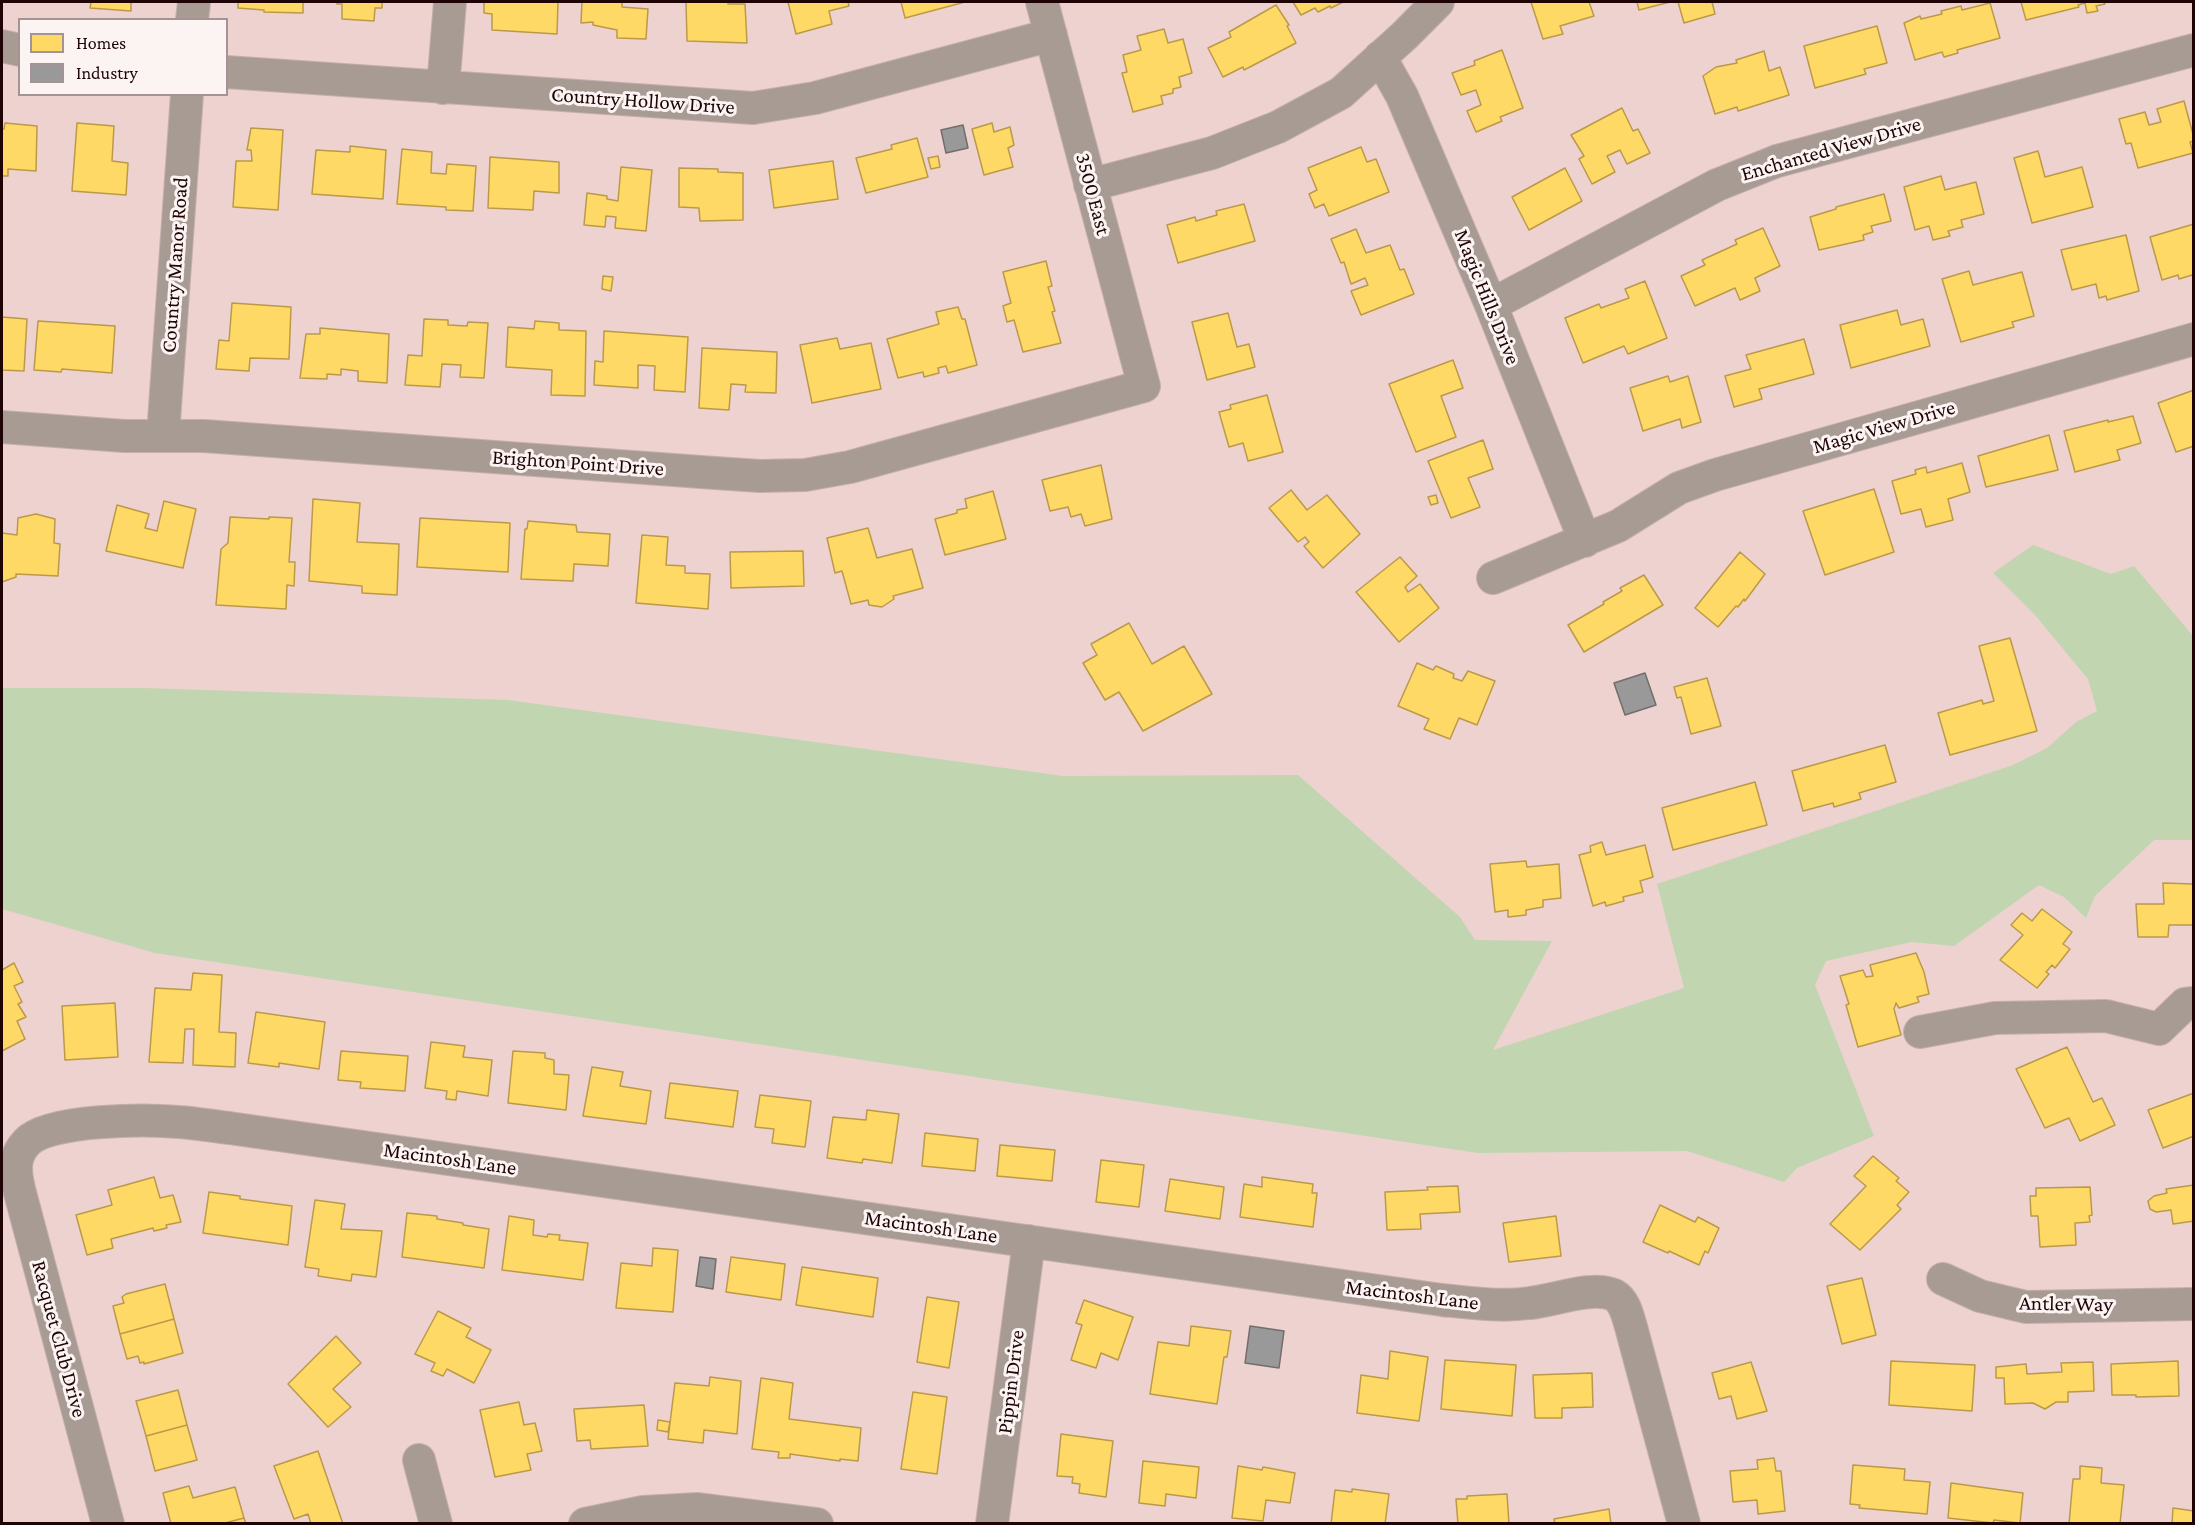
<!DOCTYPE html>
<html>
<head>
<meta charset="utf-8">
<style>
  body { margin:0 }
  #map { position:relative; width:2195px; height:1525px; overflow:hidden; background:#edd2d0; font-family:"Crimson Pro",serif }
  canvas { display:block }
  .frame { position:absolute; inset:0; border:3px solid #1e0405; pointer-events:none }
  .legend { position:absolute; left:18px; top:18px; width:210px; height:78px; box-sizing:border-box; background:#fcf3f3; border:2px solid #a39394; margin:0; padding:8px 10px; list-style:none; font-size:18px; color:#1e0405 }
  .legend li { display:flex; align-items:center; gap:12px; height:30px }
  .legend b { width:30px; border:2px solid #a39394 }
</style>
</head>
<body>
<div id="map">
<canvas width="2195" height="1525"></canvas>
<div class="frame"></div>
<ul class="legend">
<li><b style="height:16px;background:#ffd966"></b>Homes</li>
<li><b style="height:16px;background:#999"></b>Industry</li>
</ul>
</div>
<script>
const context = document.querySelector('canvas').getContext('2d');
context.lineJoin = 'round';
function fillPath(path, color) {
  context.fillStyle = color;
  context.fill(path, 'evenodd');
}
function strokePath(path, color, width, dash) {
  context.strokeStyle = color;
  context.lineWidth = width;
  context.lineCap = dash ? 'butt' : 'round';
  context.setLineDash(dash || []);
  context.stroke(path);
}
function drawText(font, color, halo, rows, align = 'center') {
  context.font = font + ' "Crimson Pro",serif';
  context.lineWidth = 6;
  context.setLineDash([]);
  context.textBaseline = 'middle';
  context.strokeStyle = halo;
  context.fillStyle = color;
  for (const [text, x, y, turn = 0] of rows) {
    context.save();
    context.translate(x, y);
    context.rotate((+turn || 0) * Math.PI / 180);
    context.textAlign = isNaN(turn) ? turn : align;
    if (halo) context.strokeText(text, 0, 0);
    context.fillText(text, 0, 0);
    context.restore();
  }
}
fillPath(new Path2D(`
  M2033,545L2111,574L2134,566L2193,636V840H2154L2095,896L2086,918L2064,897L2039,885L1954,946L1912,942L1826,961L1815,985L1874,1136L1797,1168L1784,1182L1687,1151L1478,1153L155,953L2,909V688H144L508,700L1063,776L1298,775L1460,917L1475,940L1552,941L1493,1050L1684,988L1657,884L2013,765L2047,748L2076,722L2097,711L2088,679L2035,615L1993,573Z`), '#c1d6b0');
const homes = new Path2D(`
  M91,2H131V11L90,8Z
  M238,2H303V13L264,12V10L238,8Z
  M337,2H382V8H375L374,21L342,19V4H337Z
  M484,2H558L557,34L492,30V14L484,13Z
  M582,2H622V7L648,9L646,39L617,38V30L593,25V22L581,23Z
  M686,2H728V4H745L747,43L687,41Z
  M788,2H848L849,6L829,11L832,24L796,34Z
  M901,2H965L905,18Z
  M1293,2H1343L1331,8L1330,6L1318,12L1315,8L1301,15Z
  M1531,2H1589L1594,16L1560,26L1563,34L1543,39Z
  M1637,2H1670L1639,10Z
  M1678,2H1712L1715,14L1684,23Z
  M2021,2H2104L2105,4L2096,6L2098,11L2087,13L2085,3L2078,5L2079,7L2026,20Z
  M1990,3L2000,38L1957,50L1958,53L1944,57L1942,52L1915,60L1904,23L1920,16L1921,19L1942,14L1941,11L1961,6L1962,10Z
  M1276,5L1289,25L1287,26L1296,43L1244,70L1243,67L1223,77L1208,48L1231,37L1229,32Z
  M1877,26L1887,63L1864,69L1866,74L1815,88L1804,46Z
  M1164,29L1168,43L1183,39L1192,73L1179,77L1181,87L1173,89V93L1161,96L1163,104L1133,112L1122,73L1127,72L1123,55L1141,50L1137,36Z
  M1502,50L1523,108L1500,117L1502,121L1476,132L1467,111L1481,105L1476,90L1461,95L1452,73L1475,65L1474,61Z
  M1764,51L1769,71L1780,67L1789,95L1738,111L1737,107L1715,114L1703,76L1716,67L1737,63L1736,60Z
  M2184,101L2194,138V141L2190,142L2193,153L2138,168L2131,143L2126,144L2119,119L2145,112L2149,125L2161,122L2157,109Z
  M1622,108L1633,131L1638,129L1650,153L1627,164L1620,150L1607,156L1615,172L1592,184L1579,159L1584,156L1571,135Z
  M5,123L37,126L36,171L8,169V176H2V129H4Z
  M77,123L114,126L112,161L128,163L126,195L72,191Z
  M992,123L994,132L1010,127L1014,145L1008,148L1013,167L984,175L972,129Z
  M251,128L283,130L278,210L233,207L236,161H252L251,150H247Z
  M917,138L928,177L866,193L856,158L892,149L891,145Z
  M350,146L386,150L383,199L312,194L316,150L350,152Z
  M1361,147L1367,162L1376,159L1389,192L1329,216L1324,204L1315,208L1309,194L1317,190L1308,168Z
  M402,149L432,152L431,173L446,174L447,164L476,166L473,211L446,210V207L397,204Z
  M2038,151L2045,177L2082,167L2093,207L2032,223L2014,158Z
  M938,156L940,167L931,169L928,158Z
  M490,157L559,162V193L534,191L533,210L488,208Z
  M833,161L838,199L774,208L769,170Z
  M621,167L652,170L646,231L615,228L616,217L606,216L605,227L584,225L587,193L607,196V199L618,201Z
  M679,168L718,169V172L743,173V220L700,221L699,208L679,207Z
  M1565,168L1582,201L1529,230L1512,197Z
  M1941,176L1945,190L1976,182L1984,214L1961,220L1963,227L1948,231L1950,236L1933,240L1929,226L1915,230L1904,187Z
  M1884,194L1891,221L1871,226L1873,232L1863,235L1864,240L1819,250L1810,217L1836,209V207Z
  M1244,204L1255,241L1178,263L1167,225L1195,217L1196,221L1217,215L1216,211Z
  M2194,224V281L2192,275L2179,279L2178,275L2162,280L2150,237Z
  M1763,228L1780,266L1755,278L1760,291L1740,300L1735,288L1695,306L1681,276L1705,265L1702,260L1737,244L1735,240Z
  M1356,229L1366,253L1390,245L1400,270L1404,269L1414,294L1361,315L1351,291L1368,285L1365,278L1351,284L1344,262L1341,263L1331,239Z
  M2126,235L2139,291L2107,300L2106,296L2099,298L2096,284L2072,290L2061,250Z
  M1046,261L1052,286L1048,287L1055,311L1052,312L1061,343L1023,352L1014,320L1007,322L1003,306L1011,303L1003,272Z
  M1969,271L1973,285L2022,272L2034,316L2012,322L2014,327L1961,342L1942,279Z
  M603,276L613,277L611,291L602,289Z
  M1645,281L1667,338L1628,354L1624,346L1583,363L1565,318L1599,304L1601,308L1629,298L1625,289Z
  M232,303L291,307L289,359L250,358L249,371L216,369L219,340L229,341Z
  M958,307L962,319H965L977,365L948,373L946,366L938,368L939,373L924,377L923,372L898,378L887,339L939,324L936,312Z
  M1897,310L1901,325L1923,319L1930,346L1851,368L1840,325Z
  M1228,313L1237,347L1249,344L1255,367L1207,380L1192,322Z
  M2,317L27,319L24,371L2,370Z
  M424,319L448,320V325L467,326L468,322L488,323L484,378L460,377L461,365L442,364L440,387L405,385L408,355L422,356Z
  M38,321L115,326L112,373L62,369L61,372L34,370Z
  M535,321L559,323V330L586,331L585,396L551,395L552,370L506,367L508,327L534,329Z
  M320,328L389,334L387,383L358,381V371L341,369V375L327,374V379L300,378L306,334H320Z
  M604,331L688,337L685,392L654,390L655,366L638,365V388L594,385L595,361L603,362Z
  M837,338L840,349L871,343L881,389L812,403L800,345Z
  M1804,339L1814,374L1759,389L1762,399L1734,407L1725,376L1751,369L1746,355Z
  M702,348L777,352L776,393L745,392L746,385L731,384L729,410L699,408Z
  M1453,360L1463,388L1441,396L1456,437L1416,452L1389,384Z
  M1668,376L1670,382L1688,376L1701,422L1682,428L1680,419L1643,431L1630,388Z
  M2194,390V446L2176,452L2158,403Z
  M1267,395L1283,452L1248,461L1243,443L1229,447L1219,412L1231,409L1230,405Z
  M2133,416L2141,443L2117,450L2120,460L2075,472L2064,431L2108,420V422Z
  M2049,435L2058,470L1986,487L1978,456Z
  M1483,440L1493,469L1468,478L1480,507L1451,518L1428,461Z
  M1962,463L1970,492L1948,499L1953,520L1926,527L1921,509L1901,514L1892,481L1916,474L1915,470L1926,467L1927,473Z
  M1101,465L1112,519L1085,526L1081,514L1071,517L1068,507L1050,511L1042,480Z
  M1874,489L1894,552L1825,575L1803,511Z
  M1291,490L1307,510L1327,495L1360,534L1323,568L1304,546L1309,542L1305,537L1298,542L1269,508Z
  M993,491L1006,539L945,555L935,519L957,513V510L967,508L965,499Z
  M1436,495L1438,503L1431,505L1428,497Z
  M313,499L360,503L357,542L399,544L397,595L362,593V586L309,581Z
  M164,501L196,509L183,568L106,551L117,505L149,514L145,528L157,531Z
  M36,514L55,519L54,543L60,544L58,576L16,574V577L2,582V533L17,535L18,518Z
  M230,517L269,519V517L292,518L289,562H295L294,586L287,585L286,609L216,605L221,549L228,543Z
  M420,518L510,523L508,572L417,567Z
  M528,521L576,525L577,532L610,534L608,566L574,564L573,581L521,579L525,529H527Z
  M868,528L877,558L912,549L923,588L893,596L894,599L882,607L869,605L868,600L851,604L842,571L835,573L827,538Z
  M642,535L668,537L666,565L685,566V573L710,574L708,609L636,603Z
  M803,551L804,586L731,588L730,552Z
  M1740,552L1765,574L1745,601L1744,599L1738,607L1736,606L1718,627L1695,608Z
  M1400,557L1417,576L1405,587L1408,592L1420,584L1439,608L1399,642L1356,592Z
  M1644,575L1663,605L1584,652L1568,625L1604,604L1603,602L1622,591L1620,588Z
  M1129,623L1152,664L1184,646L1212,694L1143,731L1119,692L1105,700L1083,663L1097,655L1091,644Z
  M2010,638L2037,731L1950,755L1938,713L1982,700L1983,704L1994,701L1979,646Z
  M1417,663L1433,670L1436,666L1454,674L1453,678L1462,681L1468,671L1495,681L1477,725L1459,718L1450,739L1424,729L1429,719L1398,706Z
  M1707,678L1721,726L1691,734L1681,697L1677,698L1674,687Z
  M1885,745L1896,782L1859,793L1861,799L1834,807L1833,803L1803,811L1792,771Z
  M1755,782L1767,825L1673,850L1662,808Z
  M1602,842L1606,855L1645,845L1653,877L1640,881L1643,892L1623,897L1624,901L1606,906L1605,902L1593,906L1579,855L1591,852L1590,846Z
  M1526,861L1527,867L1559,864L1561,898L1543,900V907L1526,910V915L1508,917V910L1495,912L1490,864Z
  M2163,883L2194,884V925H2169L2168,937H2138L2136,904H2164Z
  M2042,909L2072,932L2063,944L2070,949L2055,968L2052,965L2046,972L2049,974L2037,988L2000,960L2023,935L2011,925L2022,913L2032,921Z
  M1916,953L1924,972L1929,994L1917,997L1919,1002L1899,1008L1896,1003L1894,1009L1901,1035L1858,1047L1846,1005L1849,1004L1840,976L1863,970L1866,977L1873,976L1870,965Z
  M14,963L23,982L14,986L22,1002L18,1004L26,1017L17,1021L25,1039L2,1051V970Z
  M193,973L222,975L219,1032L236,1033L235,1067L193,1065L194,1029H185L183,1063L149,1062L155,988L191,990Z
  M115,1003L118,1057L65,1060L62,1006Z
  M256,1012L325,1022L319,1069L279,1063V1067L248,1063Z
  M431,1042L465,1046L463,1057L492,1060L488,1096L457,1091L456,1100L446,1099L447,1091L425,1088Z
  M2067,1047L2093,1102L2102,1098L2115,1125L2080,1141L2069,1118L2045,1128L2016,1069Z
  M341,1051L408,1056L405,1091L360,1088L361,1082L338,1080Z
  M513,1051L545,1053V1058L554,1060V1074L569,1075L566,1110L508,1103Z
  M592,1067L623,1072L620,1086L651,1091L646,1124L583,1116Z
  M670,1083L738,1091L733,1127L665,1118Z
  M2194,1093V1136L2163,1148L2148,1110Z
  M760,1095L811,1101L805,1147L772,1143L774,1129L755,1127Z
  M867,1110L899,1114L892,1163L863,1159L862,1163L827,1158L833,1117L866,1120Z
  M925,1133L978,1139L975,1171L922,1166Z
  M1000,1145L1055,1150L1052,1181L997,1176Z
  M1873,1156L1899,1178L1896,1181L1909,1192L1897,1205L1901,1209L1860,1250L1830,1224L1866,1186L1854,1176Z
  M1101,1160L1144,1165L1139,1207L1096,1202Z
  M154,1177L160,1198L173,1195L181,1222L166,1225L167,1228L154,1231L153,1228L111,1239L113,1248L87,1255L76,1215L112,1205L108,1190Z
  M1262,1177L1313,1184L1312,1193H1317L1313,1227L1240,1217L1244,1184L1262,1187Z
  M1170,1179L1224,1187L1220,1219L1165,1211Z
  M2194,1185V1221L2173,1224L2171,1210L2156,1212L2150,1209L2148,1201L2154,1196L2167,1193L2166,1189Z
  M1458,1186L1460,1212L1420,1214L1421,1229L1387,1230L1385,1192L1428,1190L1427,1187Z
  M2090,1187L2092,1215L2089,1216L2090,1222L2075,1223L2076,1245L2040,1247L2038,1216H2031L2030,1196H2036V1188Z
  M209,1192L240,1196V1199L292,1206L288,1245L203,1233Z
  M315,1200L345,1204L341,1229L382,1231L376,1277L352,1274L351,1281L318,1276L319,1269L305,1267Z
  M1660,1205L1695,1222L1698,1217L1719,1228L1708,1253L1705,1251L1699,1265L1669,1251L1668,1253L1643,1242Z
  M407,1213L437,1216V1219L463,1223V1225L489,1229L484,1268L402,1257Z
  M509,1216L534,1220L533,1235L547,1237L548,1234L560,1235L559,1240L588,1243L583,1280L502,1270Z
  M1556,1216L1561,1256L1509,1262L1503,1223Z
  M653,1248L678,1250L673,1312L616,1308L621,1263L652,1266Z
  M731,1257L785,1264L781,1300L726,1292Z
  M802,1267L878,1278L873,1317L796,1305Z
  M1862,1278L1876,1335L1842,1344L1827,1286Z
  M165,1284L174,1319L120,1334L113,1306L124,1303L122,1297L126,1294Z
  M927,1297L959,1302L949,1368L917,1362Z
  M1084,1300L1133,1317L1118,1360L1101,1353L1096,1368L1071,1360L1082,1325L1076,1323Z
  M438,1311L471,1328L466,1337L491,1350L474,1383L447,1369L443,1376L431,1371L435,1363L415,1354Z
  M174,1319L183,1353L144,1364V1362L140,1363L138,1356L127,1359L120,1334Z
  M1191,1326L1231,1331L1227,1357H1224L1217,1404L1150,1394L1158,1342L1189,1346Z
  M336,1336L361,1363L333,1389L351,1407L328,1427L288,1384Z
  M1390,1351L1428,1357L1419,1421L1357,1413L1361,1375L1388,1379Z
  M1445,1360L1516,1365L1512,1416L1441,1409Z
  M1891,1361L1975,1365L1972,1411L1889,1405Z
  M2178,1361L2179,1396L2136,1397V1395H2112L2111,1364Z
  M1751,1362L1767,1411L1737,1419L1731,1396L1719,1399L1712,1373Z
  M2093,1362L2094,1391L2068,1392V1402H2056L2045,1409L2033,1403L2005,1404L2004,1378H1996V1367L2026,1364L2027,1374L2062,1372L2061,1363Z
  M1592,1373L1593,1407L1562,1408V1418H1535L1533,1375Z
  M710,1377L741,1381L737,1434L704,1430L703,1443L668,1439L675,1383L709,1386Z
  M761,1378L793,1383L789,1419L861,1428L858,1461L840,1459V1461L790,1454V1458H778L779,1452L752,1449Z
  M178,1390L187,1425L146,1436L136,1401Z
  M913,1392L947,1397L937,1474L901,1469Z
  M519,1402L524,1425L535,1423L542,1451L527,1454L531,1470L495,1477L480,1410Z
  M644,1405L648,1446L591,1449L590,1440L577,1441L574,1409Z
  M658,1420L670,1422L668,1432L657,1430Z
  M187,1425L197,1460L155,1471L146,1436Z
  M1061,1434L1113,1441L1106,1497L1079,1493L1080,1484L1072,1483L1073,1477L1057,1476Z
  M318,1451L343,1524H311L308,1514L294,1519L274,1466Z
  M1774,1458L1776,1471H1781L1785,1511L1758,1514L1757,1500L1733,1502L1730,1471L1758,1469L1757,1460Z
  M1143,1461L1199,1467L1196,1498L1166,1494L1165,1506L1139,1503Z
  M1853,1465L1905,1469L1904,1480L1930,1482L1927,1514L1859,1508L1860,1505L1850,1504Z
  M1238,1466L1262,1470L1263,1467L1295,1473L1290,1503L1266,1500L1263,1521L1232,1518Z
  M2080,1466L2102,1468L2101,1483L2124,1485L2120,1524H2069L2073,1479H2080Z
  M1951,1483L2023,1493L2020,1523L1994,1520L1993,1523L1948,1518Z
  M189,1486L193,1498L235,1487L244,1518L221,1524H171L163,1493Z
  M1352,1489L1389,1494L1385,1524H1331L1335,1490L1352,1492Z
  M1507,1494L1509,1524H1458L1456,1499H1467V1496Z
  M2173,1508L2194,1511V1524H2172Z
  M1609,1509L1611,1524H1555L1554,1519Z
  M244,1518L246,1524H221Z`);
fillPath(homes, '#ffd966');
strokePath(homes, '#bc9949', 1.5);
const industry = new Path2D(`
  M963,125L968,148L946,153L941,130Z
  M1645,673L1656,705L1625,715L1614,683Z
  M700,1257L716,1259L713,1289L696,1286Z
  M1250,1326L1284,1331L1279,1368L1245,1363Z`);
fillPath(industry, '#999');
strokePath(industry, '#746c6d', 1.5);
const minor = new Path2D(`
  M192,20L194,2
  M2,46L20,50
  M1380,57L1402,96L1491,305L1585,541
  M226,72L753,108L815,98L1051,35
  M443,88L450,2
  M1090,185L1212,153L1278,127L1341,93L1404,36L1438,2
  M1491,305L1717,185L1777,161L2194,50
  M2,427L124,436H204L715,473L760,476L805,475L850,467L1144,386L1042,2
  M163,435L187,94
  M1493,578L1618,526L1679,488L1715,475L2194,339
  M1920,1032L1995,1018L2106,1016L2159,1029L2185,1004L2194,1003
  M1943,1279L1980,1296L2026,1307L2194,1304
  M419,1460L436,1524
  M108,1524L19,1189C15,1172 13,1156 27,1142C48,1119 147,1119 179,1122C195,1123 212,1126 229,1128L1442,1300C1471,1303 1501,1307 1530,1303C1553,1301 1592,1285 1614,1295C1625,1301 1628,1317 1631,1327L1684,1524
  M585,1524L643,1512L698,1509L817,1524
  M992,1524L1029,1241`);
strokePath(minor, '#c5afae', 34);
strokePath(minor, '#a79b94', 32);
drawText('21px', '#1e0405', '#fcf3f3', [
  ["Country Hollow Drive",643,101,4],
  ["Enchanted View Drive",1831,149,-16],
  ["3500 East",1093,194,75],
  ["Country Manor Road",175,265,-86],
  ["Magic Hills Drive",1487,297,68],
  ["Magic View Drive",1884,427,-16],
  ["Brighton Point Drive",578,463,4],
  ["Macintosh Lane",450,1159,8],
  ["Macintosh Lane",931,1227,8],
  ["Macintosh Lane",1412,1295,7],
  ["Antler Way",2066,1304,1],
  ["Racquet Club Drive",59,1339,75],
  ["Pippin Drive",1011,1382,-83]
]);
</script>
</body>
</html>
